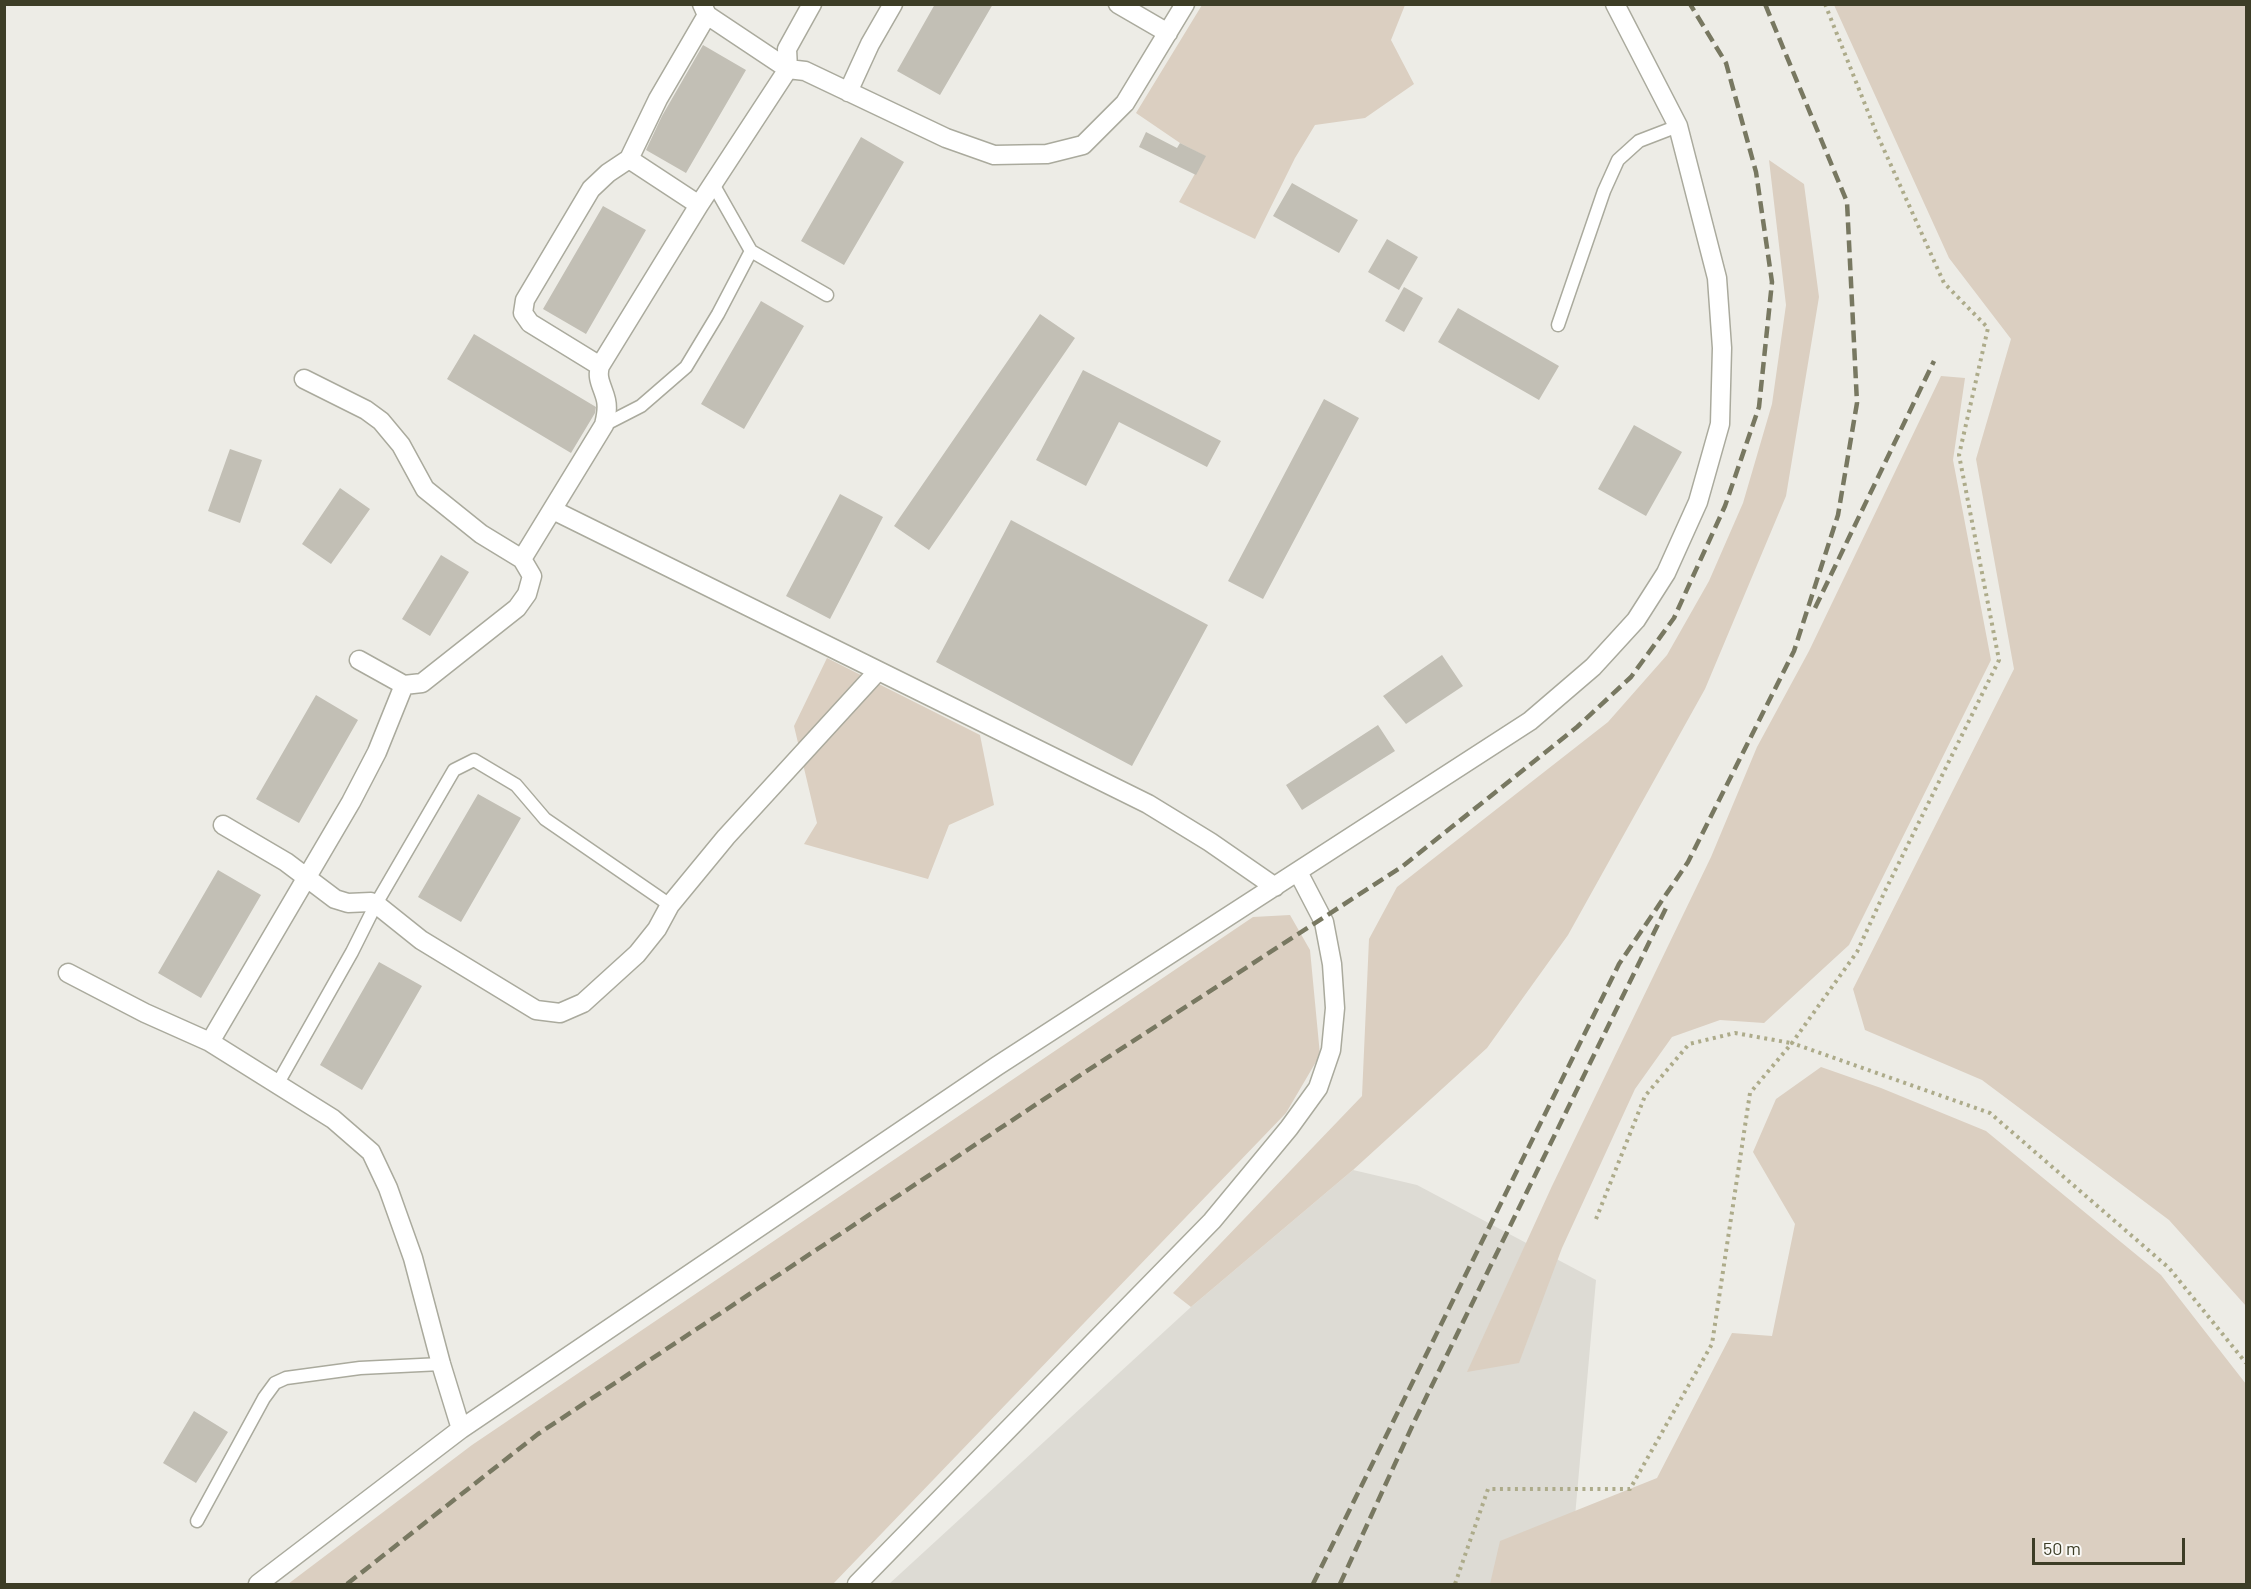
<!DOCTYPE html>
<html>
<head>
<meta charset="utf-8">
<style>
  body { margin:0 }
  #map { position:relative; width:2251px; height:1589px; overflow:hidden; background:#edece6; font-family:Barlow,sans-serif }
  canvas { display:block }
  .frame { position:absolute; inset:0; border:6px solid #3d3d26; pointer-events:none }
  .scale { position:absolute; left:2032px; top:1538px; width:153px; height:27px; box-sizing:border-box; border:3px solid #3d3d26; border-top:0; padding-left:8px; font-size:18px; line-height:21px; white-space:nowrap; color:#3d3d26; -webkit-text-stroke:4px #faf9f6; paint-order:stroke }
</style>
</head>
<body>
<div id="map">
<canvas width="2251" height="1589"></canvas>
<div class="frame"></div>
<div class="scale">50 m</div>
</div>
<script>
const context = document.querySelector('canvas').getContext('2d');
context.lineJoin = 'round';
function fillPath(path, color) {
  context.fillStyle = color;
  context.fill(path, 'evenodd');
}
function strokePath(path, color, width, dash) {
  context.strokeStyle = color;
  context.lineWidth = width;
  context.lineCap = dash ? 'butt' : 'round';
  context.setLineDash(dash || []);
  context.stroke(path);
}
fillPath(new Path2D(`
  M1353,1170L1417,1185L1596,1280L1569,1584H889L1191,1307Z`), '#dddbd4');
fillPath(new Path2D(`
  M1202,5H1405L1391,40L1414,84L1365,118L1315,125L1295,158L1255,239L1179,202L1205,156L1180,143L1136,113Z
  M1834,5H2246V1306L2169,1220L1982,1080L1865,1030L1853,989L2014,669L1976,459L2011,339L1949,258Z
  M1769,160L1804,184L1819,297L1786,496L1705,689L1568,935L1487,1048L1353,1170L1191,1307L1173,1293L1362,1096L1369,939L1397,887L1608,722L1667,655L1709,581L1743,503L1772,404L1786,305Z
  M1941,376L1965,378L1953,460L1991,660L1849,945L1764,1023L1720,1020L1672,1037L1635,1089L1562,1248L1519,1363L1467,1372L1552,1186L1711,857L1757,747L1809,651Z
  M827,658L980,735L994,805L949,825L928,879L804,844L817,823L794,726Z
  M1290,915L1310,950L1320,1055L1286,1113L833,1584H288L472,1445L1253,917Z
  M1821,1067L1881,1088L1986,1131L2161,1275L2246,1384V1581L2245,1584H1490L1500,1541L1657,1478L1732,1333L1772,1336L1795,1224L1753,1152L1776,1099Z`), '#dbcfc1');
fillPath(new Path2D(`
  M935,4H993L940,95L897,71Z
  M703,45L746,70L686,173L646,150L662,116Z
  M1146,132L1177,148L1180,143L1206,156L1196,175L1139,147Z
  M861,137L904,162L844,265L801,241Z
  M1292,183L1358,220L1339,253L1273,216Z
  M603,206L646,230L586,334L543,309Z
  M1387,239L1418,257L1399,290L1368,272Z
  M1404,287L1423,298L1404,332L1385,321Z
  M761,301L804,326L744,429L701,404Z
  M1458,308L1559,366L1539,400L1438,342Z
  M1040,314L1075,338L929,550L894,526Z
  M474,334L596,407L595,413L571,453L447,379Z
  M1083,370L1221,441L1207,467L1119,422L1086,486L1036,460Z
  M1324,399L1359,418L1263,599L1228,581Z
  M1634,425L1682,452L1646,516L1598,489Z
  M230,449L262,460L240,523L208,511Z
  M340,488L370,509L331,564L302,544Z
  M840,494L883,517L830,619L786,596Z
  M1011,520L1208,625L1132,766L936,662Z
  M441,555L469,572L430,636L402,619Z
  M1442,655L1463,686L1406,724L1383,696Z
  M316,695L358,720L299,823L256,799Z
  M1378,725L1395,751L1302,810L1286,785Z
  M478,794L521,818L461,922L418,897Z
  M218,870L261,895L201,998L158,973Z
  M379,962L422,986L362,1090L320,1065Z
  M194,1411L228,1432L196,1483L163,1463Z`), '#c2bfb5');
const service = new Path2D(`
  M713,184L751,251L827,295
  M1558,325L1604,191L1618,160L1639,141L1678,126
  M604,425L641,406L686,367L718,314L751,251
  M278,1083L352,952L376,904L454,770L474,760L516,785L545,819L670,905
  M197,1521L264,1398L275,1383L286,1378L360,1368L441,1364`);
const minor = new Path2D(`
  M702,4L707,15L788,69
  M1118,4L1168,33
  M788,69L787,49L812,4
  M848,92L870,44L893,4
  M629,159L699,205
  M600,366L530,323L523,313L525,300L591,189L608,173L629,159L658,99L707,15
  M304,379L366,410L381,421L401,445L425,489L481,534L522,559
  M553,510L1148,804L1210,842L1275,887
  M359,660L404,685L422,683L517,608L527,594L532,576L522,559L604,425C606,416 608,409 606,400C603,387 596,379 600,366L699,205L788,69L805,71L946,138L994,155L1047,154L1083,145L1125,103L1185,4
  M223,825L286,862L335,899L348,903L371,902L376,904L421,940L536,1010L560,1013L583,1003L637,954L657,929L670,905L726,837L878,671
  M68,973L145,1013L210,1042L333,1119L371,1152L388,1188L413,1258L441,1364L461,1429
  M210,1042L351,802L377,752L404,685
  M258,1584L461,1429L997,1066L1530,721L1593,667L1636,620L1666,573L1698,502L1720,424L1722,348L1717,278L1678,126L1615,4
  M857,1584L1212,1221L1289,1128L1318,1088L1331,1050L1335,1008L1332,964L1324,922L1298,872`);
strokePath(service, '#aaaa9d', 15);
strokePath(minor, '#aaaa9d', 21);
strokePath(new Path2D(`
  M1825,4L1876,132L1944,283L1988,328L1959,455L1999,660L1885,891L1857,952L1792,1043L1990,1113L2169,1268L2246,1363
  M1596,1219L1645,1096L1689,1044L1735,1033L1791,1043
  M1455,1584L1488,1489H1630L1712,1344L1750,1093L1792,1043`), '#adab8a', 4, [3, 4.5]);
strokePath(service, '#fff', 12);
strokePath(minor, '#fff', 18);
strokePath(new Path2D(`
  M1815,608L1934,361
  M347,1584L538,1434L1076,1078L1403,866L1577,727L1631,677L1674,618L1725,506L1759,407L1772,282L1756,172L1726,63L1690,4
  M1313,1584L1619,964L1688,862L1794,651L1838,515L1857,403L1847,202L1765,4
  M1340,1584L1415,1420L1667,906`), '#787861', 4.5, [12, 6]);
</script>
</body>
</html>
